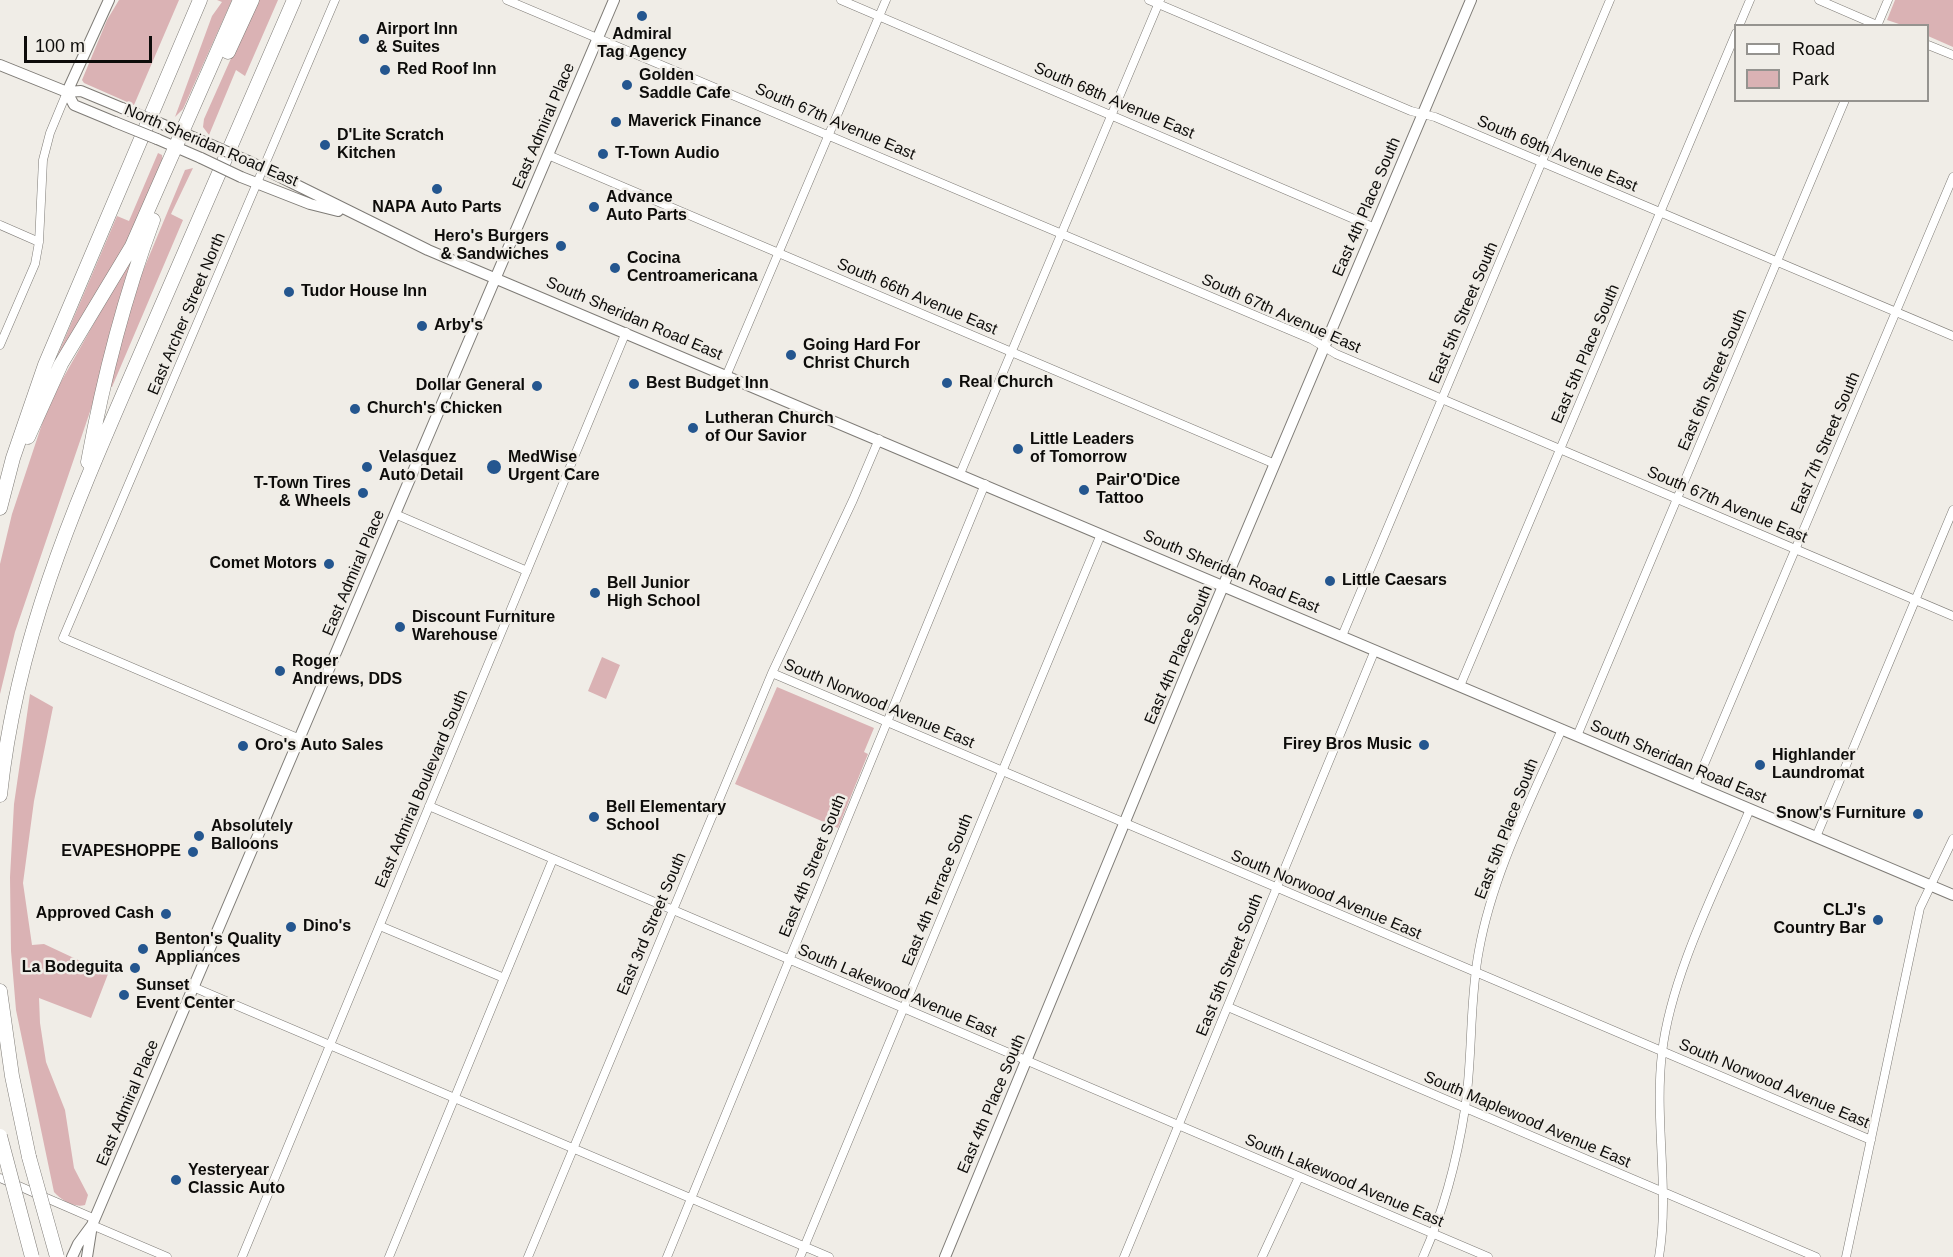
<!DOCTYPE html>
<html>
<head>
<meta charset="utf-8">
<style>
  body { margin:0 }
  #map { position:relative; width:1953px; height:1257px; overflow:hidden; background:#f0ede7; font-family:Arial,sans-serif }
  canvas { display:block }
  .legend { position:absolute; left:1734px; top:24px; width:195px; height:78px; box-sizing:border-box; background:#f0ede7; border:2px solid #95938f; margin:0; padding:8px 10px; list-style:none; font-size:18px; color:#0d0c0a }
  .legend li { display:flex; align-items:center; gap:12px; height:30px }
  .legend b { width:30px; border:2px solid #95938f }
  .scale { position:absolute; left:24px; top:36px; width:128px; height:27px; box-sizing:border-box; border:3px solid #0d0c0a; border-top:0; padding-left:8px; font-size:18px; line-height:21px; white-space:nowrap; color:#0d0c0a; -webkit-text-stroke:4px #f0ede7; paint-order:stroke }
</style>
</head>
<body>
<div id="map">
<canvas width="1953" height="1257"></canvas>
<ul class="legend">
<li><b style="height:8px;background:#fff"></b>Road</li>
<li><b style="height:16px;background:#dab2b4"></b>Park</li>
</ul>
<div class="scale">100 m</div>
</div>
<script>
const context = document.querySelector('canvas').getContext('2d');
context.lineJoin = 'round';
function fillPath(path, color) {
  context.fillStyle = color;
  context.fill(path, 'evenodd');
}
function strokePath(path, color, width, dash) {
  context.strokeStyle = color;
  context.lineWidth = width;
  context.lineCap = dash ? 'butt' : 'round';
  context.setLineDash(dash || []);
  context.stroke(path);
}
function drawText(font, color, halo, rows, align = 'center') {
  context.font = font + ' Arial,sans-serif';
  context.lineWidth = 5;
  context.setLineDash([]);
  context.textBaseline = 'middle';
  context.strokeStyle = halo;
  context.fillStyle = color;
  for (const [text, x, y, turn = 0] of rows) {
    context.save();
    context.translate(x, y);
    context.rotate((+turn || 0) * Math.PI / 180);
    context.textAlign = isNaN(turn) ? turn : align;
    if (halo) context.strokeText(text, 0, 0);
    context.fillText(text, 0, 0);
    context.restore();
  }
}
fillPath(new Path2D(`
  M119,0H179L134,105L84,83L82,80L107,20Z
  M217,0H232L183,109L175,117L212,16L222,2Z
  M257,0H278L245,76L236,70L209,135L203,127L204,119Z
  M1895,0H1953V47L1928,36V26L1902,25L1887,20Z
  M158,153L162,155L163,163L122,254L59,362L56,359L117,216L129,221Z
  M193,168L171,214L183,220L112,387L108,386L140,278L185,170Z
  M132,256L133,261L96,394L15,632L0,694V564L12,514L49,403Z
  M602,657L620,665L606,699L588,691Z
  M777,687L874,728L864,752L868,754L838,828L735,784Z
  M30,694L53,707L34,801L23,883L32,945L44,944L108,974L91,1018L39,998L40,1023L46,1062L65,1110L74,1168L88,1195L85,1205C74,1208 61,1200 54,1192L16,1010L11,951L10,877L14,804Z`), '#dab2b4');
const street = new Path2D(`
  M507,0L1311,339L1336,354L1953,616
  M841,0L1375,228
  M1149,0L1411,111L1435,117L1953,336
  M1819,0L1879,26
  M1739,26L1750,0
  M1877,26L1888,0
  M1928,45L1953,55
  M548,155L1275,464
  M0,225L39,242
  M0,345L35,264L39,242L43,160L50,133L67,92
  M727,374L886,0
  M960,474L1160,0
  M395,514L527,571
  M1342,636L1610,0
  M772,673L1871,1140
  M1460,686L1736,33
  M1577,736L1845,100
  M300,739L63,638L335,0
  M1695,786L1953,177
  M429,806L1488,1257
  M1816,837L1953,510
  M380,926L504,978
  M193,987L829,1257
  M1228,1007L1816,1257
  M0,1178L95,1219
  M92,1225L167,1257
  M242,1257L626,332
  M389,1257L553,859
  M528,1257L772,673L853,500L879,439
  M667,1257L985,484
  M800,1257L1101,534
  M1124,1257L1375,650
  M1262,1257L1299,1177
  M1423,1257C1444,1210 1457,1160 1465,1109C1473,1056 1469,1002 1479,950C1493,873 1531,800 1562,729
  M1659,1257C1670,1190 1654,1121 1662,1053C1671,974 1719,883 1750,809
  M1846,1257L1920,908L1953,839`);
const secondary = new Path2D(`
  M0,65L67,92L81,91L122,108
  M67,92L109,0
  M67,92L74,105L115,122
  M157,122L207,143
  M157,139L201,158
  M248,161L428,250L1953,895
  M241,177L310,204L338,211
  M72,1257L78,1244L92,1225L614,0
  M87,1257L92,1225
  M945,1257L1188,669L1471,0`);
const highway = new Path2D(`
  M228,52L252,0
  M28,437L61,364L132,246L240,0
  M88,462C103,380 124,298 153,220
  M0,508L13,458L45,365L200,0
  M0,795C17,633 77,501 141,353C192,235 243,118 294,0
  M0,991L12,1076L29,1157`);
strokePath(street, '#7e7b76', 9);
strokePath(secondary, '#7e7b76', 12);
strokePath(highway, '#7e7b76', 15);
strokePath(street, '#fff', 8);
strokePath(secondary, '#fff', 10);
strokePath(highway, '#fff', 14);
const secondaryBridge = new Path2D(`
  M122,108L157,122
  M115,122L157,139
  M207,143L248,161
  M201,158L241,177`);
const highwayBridge = new Path2D(`
  M0,1136L32,1257
  M29,1157L57,1257`);
strokePath(secondaryBridge, '#7e7b76', 12, []);
strokePath(highwayBridge, '#7e7b76', 15, []);
strokePath(secondaryBridge, '#fff', 10);
strokePath(highwayBridge, '#fff', 14);
for (const [x, y, r, color] of [
  [642,16,6,"#24568f"],
  [364,39,6,"#24568f"],
  [385,70,6,"#24568f"],
  [627,85,6,"#24568f"],
  [616,122,6,"#24568f"],
  [325,145,6,"#24568f"],
  [603,154,6,"#24568f"],
  [437,189,6,"#24568f"],
  [594,207,6,"#24568f"],
  [561,246,6,"#24568f"],
  [615,268,6,"#24568f"],
  [289,292,6,"#24568f"],
  [422,326,6,"#24568f"],
  [791,355,6,"#24568f"],
  [947,383,6,"#24568f"],
  [634,384,6,"#24568f"],
  [537,386,6,"#24568f"],
  [355,409,6,"#24568f"],
  [693,428,6,"#24568f"],
  [1018,449,6,"#24568f"],
  [367,467,6,"#24568f"],
  [494,467,8,"#24568f"],
  [1084,490,6,"#24568f"],
  [363,493,6,"#24568f"],
  [329,564,6,"#24568f"],
  [1330,581,6,"#24568f"],
  [595,593,6,"#24568f"],
  [400,627,6,"#24568f"],
  [280,671,6,"#24568f"],
  [1424,745,6,"#24568f"],
  [243,746,6,"#24568f"],
  [1760,765,6,"#24568f"],
  [1918,814,6,"#24568f"],
  [594,817,6,"#24568f"],
  [199,836,6,"#24568f"],
  [193,852,6,"#24568f"],
  [166,914,6,"#24568f"],
  [1878,920,6,"#24568f"],
  [291,927,6,"#24568f"],
  [143,949,6,"#24568f"],
  [135,968,6,"#24568f"],
  [124,995,6,"#24568f"],
  [176,1180,6,"#24568f"]
]) {
  const dot = new Path2D();
  dot.arc(x, y, r, 0, 2 * Math.PI);
  context.fillStyle = color;
  context.fill(dot);
  strokePath(dot, '#f0ede7', 2);
}
drawText('bold 16px', '#0d0c0a', '#f0ede7', [
  ["Airport Inn",376,30],
  ["& Suites",376,48],
  ["Admiral",642,35,"center"],
  ["Tag Agency",642,53,"center"],
  ["Red Roof Inn",397,70],
  ["Golden",639,76],
  ["Saddle Cafe",639,94],
  ["Maverick Finance",628,122],
  ["D'Lite Scratch",337,136],
  ["Kitchen",337,154],
  ["T-Town Audio",615,154],
  ["Advance",606,198],
  ["Auto Parts",606,216],
  ["NAPA Auto Parts",437,208,"center"],
  ["Hero's Burgers",549,237,"right"],
  ["& Sandwiches",549,255,"right"],
  ["Cocina",627,259],
  ["Centroamericana",627,277],
  ["Tudor House Inn",301,292],
  ["Arby's",434,326],
  ["Going Hard For",803,346],
  ["Christ Church",803,364],
  ["Real Church",959,383],
  ["Best Budget Inn",646,384],
  ["Dollar General",525,386,"right"],
  ["Church's Chicken",367,409],
  ["Lutheran Church",705,419],
  ["of Our Savior",705,437],
  ["Little Leaders",1030,440],
  ["of Tomorrow",1030,458],
  ["Velasquez",379,458],
  ["Auto Detail",379,476],
  ["MedWise",508,458],
  ["Urgent Care",508,476],
  ["Pair'O'Dice",1096,481],
  ["Tattoo",1096,499],
  ["T-Town Tires",351,484,"right"],
  ["& Wheels",351,502,"right"],
  ["Comet Motors",317,564,"right"],
  ["Little Caesars",1342,581],
  ["Bell Junior",607,584],
  ["High School",607,602],
  ["Discount Furniture",412,618],
  ["Warehouse",412,636],
  ["Roger",292,662],
  ["Andrews, DDS",292,680],
  ["Firey Bros Music",1412,745,"right"],
  ["Oro's Auto Sales",255,746],
  ["Highlander",1772,756],
  ["Laundromat",1772,774],
  ["Bell Elementary",606,808],
  ["School",606,826],
  ["Snow's Furniture",1906,814,"right"],
  ["Absolutely",211,827],
  ["Balloons",211,845],
  ["EVAPESHOPPE",181,852,"right"],
  ["CLJ's",1866,911,"right"],
  ["Country Bar",1866,929,"right"],
  ["Approved Cash",154,914,"right"],
  ["Dino's",303,927],
  ["Benton's Quality",155,940],
  ["Appliances",155,958],
  ["La Bodeguita",123,968,"right"],
  ["Sunset",136,986],
  ["Event Center",136,1004],
  ["Yesteryear",188,1171],
  ["Classic Auto",188,1189]
], 'left');
drawText('16px', '#0d0c0a', '#f0ede7', [
  ["South 68th Avenue East",1114,101,23],
  ["South 67th Avenue East",835,122,23],
  ["East Admiral Place",544,126,-67],
  ["North Sheridan Road East",211,146,23],
  ["South 69th Avenue East",1557,154,23],
  ["East 4th Place South",1367,207,-67],
  ["South 66th Avenue East",917,297,23],
  ["East 5th Street South",1464,313,-67],
  ["East Archer Street North",187,314,-67],
  ["South 67th Avenue East",1281,314,24],
  ["South Sheridan Road East",634,319,23],
  ["East 5th Place South",1586,354,-67],
  ["East 6th Street South",1713,380,-67],
  ["East 7th Street South",1826,443,-67],
  ["South 67th Avenue East",1727,505,23],
  ["South Sheridan Road East",1231,572,23],
  ["East Admiral Place",354,573,-67],
  ["East 4th Place South",1179,655,-67],
  ["South Norwood Avenue East",879,704,23],
  ["South Sheridan Road East",1678,762,23],
  ["East Admiral Boulevard South",422,789,-67],
  ["East 5th Place South",1507,829,-69],
  ["East 4th Street South",813,866,-68],
  ["East 4th Terrace South",938,890,-68],
  ["South Norwood Avenue East",1326,895,23],
  ["East 3rd Street South",652,924,-67],
  ["East 5th Street South",1230,965,-68],
  ["South Lakewood Avenue East",897,991,23],
  ["South Norwood Avenue East",1774,1084,23],
  ["East Admiral Place",128,1103,-67],
  ["East 4th Place South",992,1104,-67],
  ["South Maplewood Avenue East",1527,1120,23],
  ["South Lakewood Avenue East",1344,1181,23]
]);
</script>
</body>
</html>
